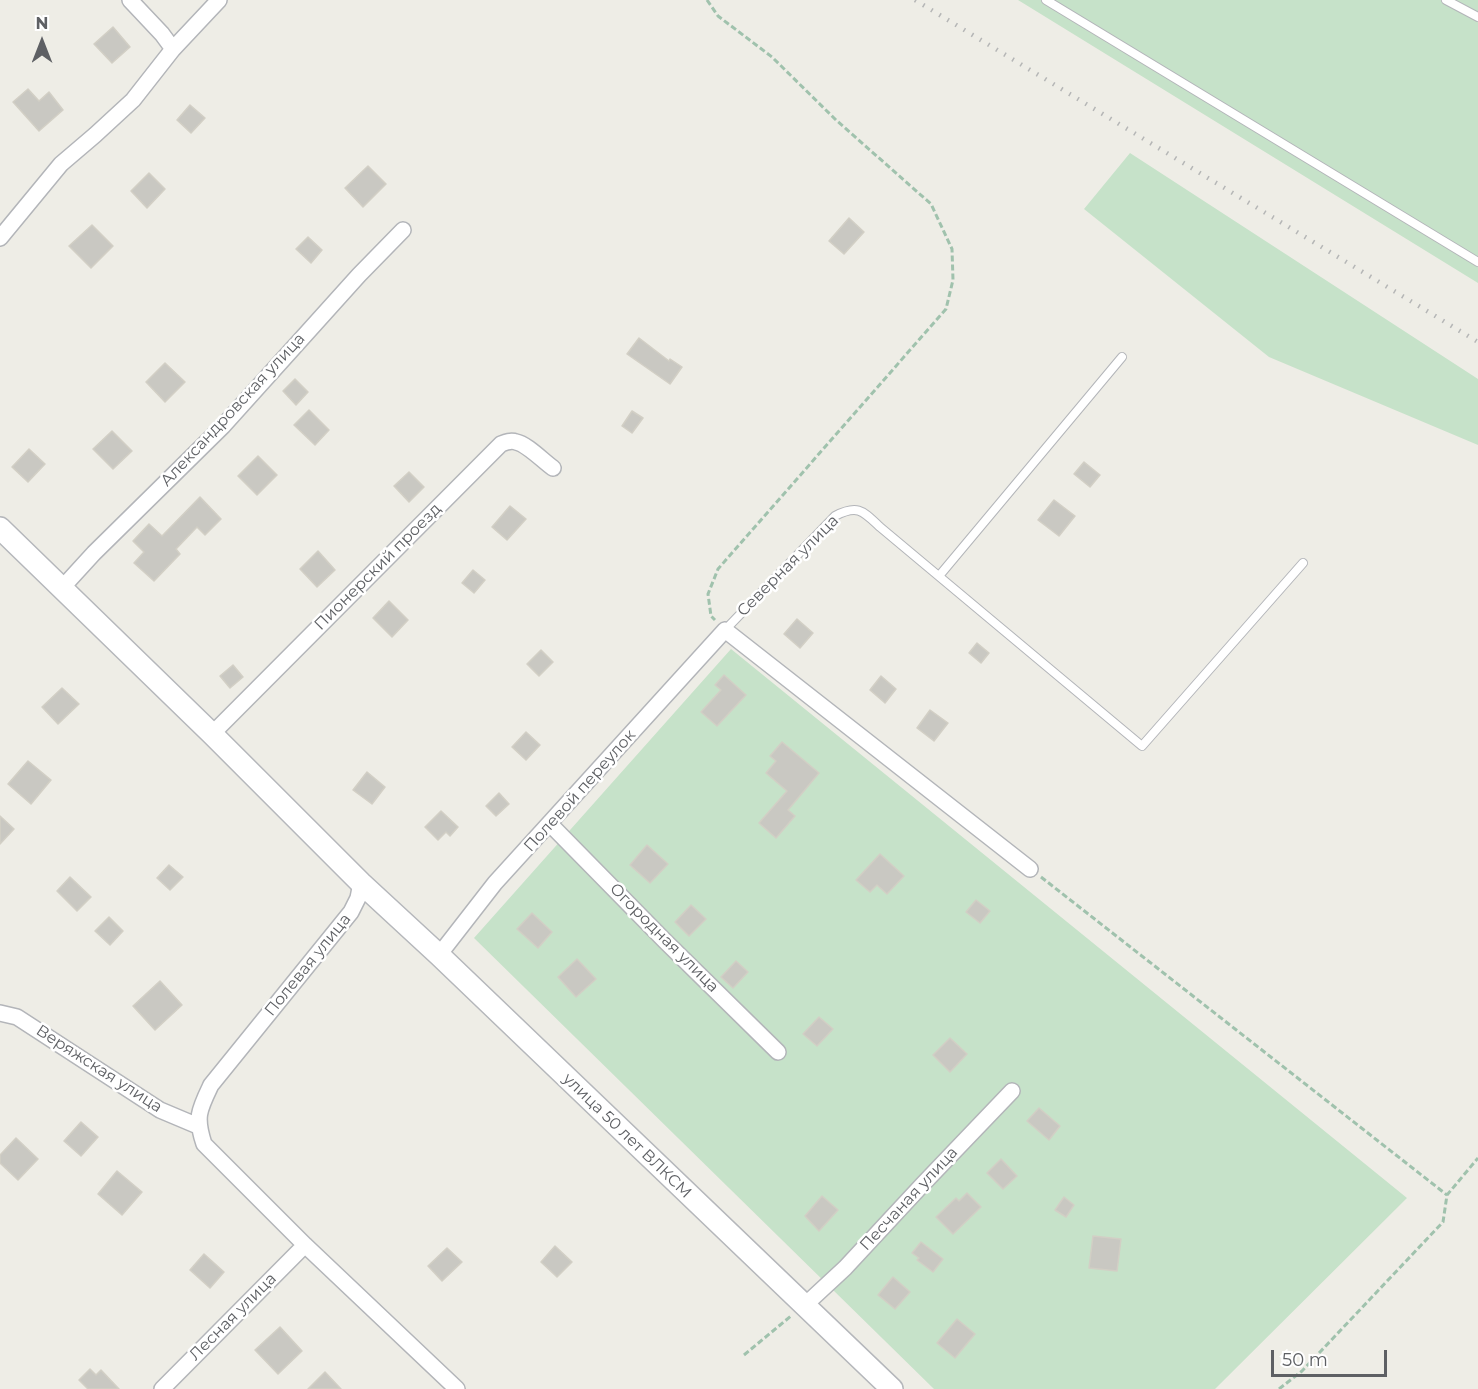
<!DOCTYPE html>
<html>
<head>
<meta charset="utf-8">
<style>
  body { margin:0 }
  #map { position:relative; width:1478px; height:1389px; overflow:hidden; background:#eeede6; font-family:Montserrat,sans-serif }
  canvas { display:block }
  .north { position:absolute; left:12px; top:12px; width:60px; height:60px; -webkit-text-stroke:4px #fff; paint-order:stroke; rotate:0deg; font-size:16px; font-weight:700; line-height:24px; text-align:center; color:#5e6064 }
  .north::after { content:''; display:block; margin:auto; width:21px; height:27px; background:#5e6064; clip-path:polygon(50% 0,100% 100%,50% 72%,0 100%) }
  .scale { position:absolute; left:1271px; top:1350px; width:116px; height:27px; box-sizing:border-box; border:3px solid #5e6064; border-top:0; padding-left:8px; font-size:18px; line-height:21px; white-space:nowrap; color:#5e6064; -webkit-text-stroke:4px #fff; paint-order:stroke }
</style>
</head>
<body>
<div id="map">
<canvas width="1478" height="1389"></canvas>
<div class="north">N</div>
<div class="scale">50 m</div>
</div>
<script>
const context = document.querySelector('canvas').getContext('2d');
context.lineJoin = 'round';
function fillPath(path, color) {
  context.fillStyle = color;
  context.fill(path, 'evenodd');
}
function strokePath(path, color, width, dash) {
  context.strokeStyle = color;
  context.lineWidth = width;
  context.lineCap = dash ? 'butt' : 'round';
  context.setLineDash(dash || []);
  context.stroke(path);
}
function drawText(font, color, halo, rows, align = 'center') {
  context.font = font + ' Montserrat,sans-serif';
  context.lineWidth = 5;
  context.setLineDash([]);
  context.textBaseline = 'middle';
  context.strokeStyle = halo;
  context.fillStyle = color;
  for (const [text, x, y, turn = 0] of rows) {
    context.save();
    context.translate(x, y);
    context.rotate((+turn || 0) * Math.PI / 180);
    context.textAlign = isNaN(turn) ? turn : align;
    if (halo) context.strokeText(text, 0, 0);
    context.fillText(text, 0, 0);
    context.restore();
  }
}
fillPath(new Path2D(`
  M1018,0H1478V283Z
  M1130,153L1478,379V445L1269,357L1084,209Z
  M731,649L1407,1198L1215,1389H934L474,938Z`), '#c6e2c9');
const building = new Path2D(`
  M113,27L130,47L112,63L94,44Z
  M28,89L39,101L49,92L63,110L39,131L13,102Z
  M190,105L205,118L191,133L177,120Z
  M368,166L386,184L363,207L345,188Z
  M149,173L165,189L147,208L131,191Z
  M849,218L864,232L844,254L829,241Z
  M92,225L113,246L91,268L69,246Z
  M308,237L322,250L311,263L296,249Z
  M639,338L669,361L670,359L682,367L670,384L627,354Z
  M165,363L185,382L165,402L146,382Z
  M295,379L308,392L296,405L283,391Z
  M309,410L329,430L315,445L294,425Z
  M632,411L643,418L632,433L622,426Z
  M112,431L132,451L113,469L93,449Z
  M29,449L45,464L28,482L12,467Z
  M258,456L277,475L257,495L238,476Z
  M1084,462L1100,475L1090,487L1074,474Z
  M409,472L424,487L409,502L394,486Z
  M200,497L221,519L205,535L197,527L176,549L180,554L154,581L134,563L144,552L133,541L149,524L162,536Z
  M1054,500L1075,516L1059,536L1038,520Z
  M510,506L526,519L507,540L492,527Z
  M318,551L335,570L317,587L300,569Z
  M473,570L485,580L474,593L462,583Z
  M389,601L408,620L392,637L373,618Z
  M797,619L813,633L800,648L784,634Z
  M977,643L989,653L981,663L969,653Z
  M541,650L553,662L539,676L527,664Z
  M233,665L243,677L230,688L220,676Z
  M724,675L746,695L717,726L701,712L721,690L715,685Z
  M881,676L896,689L885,703L870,690Z
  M62,688L79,704L58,724L42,707Z
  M930,710L948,723L934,741L917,728Z
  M526,732L540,745L526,760L512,747Z
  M782,742L819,773L788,810L795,816L776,838L759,823L787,791L766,773L776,761L770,756Z
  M28,761L51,780L31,804L8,784Z
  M367,772L385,787L372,804L353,790Z
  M499,793L509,804L496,816L486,806Z
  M441,811L458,827L450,836L446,832L438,840L425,827Z
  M0,816L14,829L0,844Z
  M647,845L668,864L650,883L630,865Z
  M880,854L904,876L887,894L877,885L870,892L856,880Z
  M169,865L183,877L170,890L157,878Z
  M70,877L91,897L77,911L57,891Z
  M976,900L990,911L980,923L966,912Z
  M691,905L706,919L689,936L675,922Z
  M532,913L552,932L538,948L517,929Z
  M109,917L123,931L110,945L95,931Z
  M577,959L596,979L576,997L558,977Z
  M736,961L748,972L733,988L721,977Z
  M160,981L182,1005L155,1030L133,1006Z
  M819,1017L833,1029L817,1046L803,1034Z
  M950,1038L967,1054L950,1072L933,1055Z
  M1039,1108L1060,1126L1049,1140L1027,1121Z
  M81,1122L98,1137L81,1156L64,1141Z
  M16,1138L38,1159L18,1180L0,1163V1155Z
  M1001,1159L1017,1176L1003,1189L987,1173Z
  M117,1171L142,1192L122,1215L98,1194Z
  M967,1193L981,1207L953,1234L936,1217L956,1198L959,1201Z
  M822,1196L838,1210L819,1231L805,1216Z
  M1064,1197L1074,1205L1066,1217L1055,1210Z
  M1093,1236L1121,1239L1117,1271L1089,1268Z
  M921,1242L943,1259L933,1272L917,1260L919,1258L912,1253Z
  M555,1246L572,1262L557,1277L541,1262Z
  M447,1248L462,1262L442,1281L428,1266Z
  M204,1254L224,1272L210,1288L190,1270Z
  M893,1277L910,1292L895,1309L878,1295Z
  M957,1319L975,1334L955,1358L937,1343Z
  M280,1327L302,1351L278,1374L255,1350Z
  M90,1369L96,1375L101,1370L119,1389H88L79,1380Z
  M325,1372L341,1389H308Z`);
fillPath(building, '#c9c8c2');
strokePath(building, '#d2cfc5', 1.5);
const lane = new Path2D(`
  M1046,0L1478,262
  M1446,0L1478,17
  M939,576L1122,357
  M725,630L835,516C858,504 863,511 880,527L1142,746L1303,563`);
const street = new Path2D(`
  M130,0L162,34L173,49
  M0,238L61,164L95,135L133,100L173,49L219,0
  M62,588L94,553L223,426L359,275L403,230
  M212,734L501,444C506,442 511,440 516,442C527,444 543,461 553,468
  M550,824L665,941L778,1052
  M361,883L358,898L351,912L211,1085C199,1110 195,1117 204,1144L305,1245L457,1389
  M439,955L495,883L725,630L1030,869
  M0,1013L17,1017L160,1110L198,1126
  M804,1306L845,1268L923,1184L1012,1091
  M162,1389L305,1245`);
const secondary = new Path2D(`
  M0,528L212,734L361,883L439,955L892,1389`);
strokePath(lane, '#b3b5b9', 10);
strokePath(street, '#b3b5b9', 18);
strokePath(secondary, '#b5b7bb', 24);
strokePath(new Path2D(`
  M707,0L718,16L772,57L836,120L931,204L952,249L953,280L946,309L718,569L708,594L711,616L715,620
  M1041,877L1447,1195
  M744,1355L791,1316
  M1279,1389L1302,1371L1443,1222L1447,1195L1478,1158`), '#a0c2ad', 3, [6, 3]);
strokePath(lane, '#fff', 8);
strokePath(street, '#fff', 15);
strokePath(secondary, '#fff', 21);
strokePath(new Path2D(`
  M915,0L1478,342`), '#b5b6b6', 4.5, [1.5, 8]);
drawText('16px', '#5e6064', '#fff', [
  ["Александровская улица",233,410,-47],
  ["Северная улица",788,566,-45],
  ["Пионерский проезд",378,567,-45],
  ["Полевой переулок",580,791,-48],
  ["Огородная улица",664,938,45],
  ["Полевая улица",308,965,-51],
  ["Веряжская улица",99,1069,33],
  ["улица 50 лет ВЛКСМ",627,1136,44],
  ["Песчаная улица",909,1199,-47],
  ["Лесная улица",233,1317,-45]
]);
</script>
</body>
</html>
